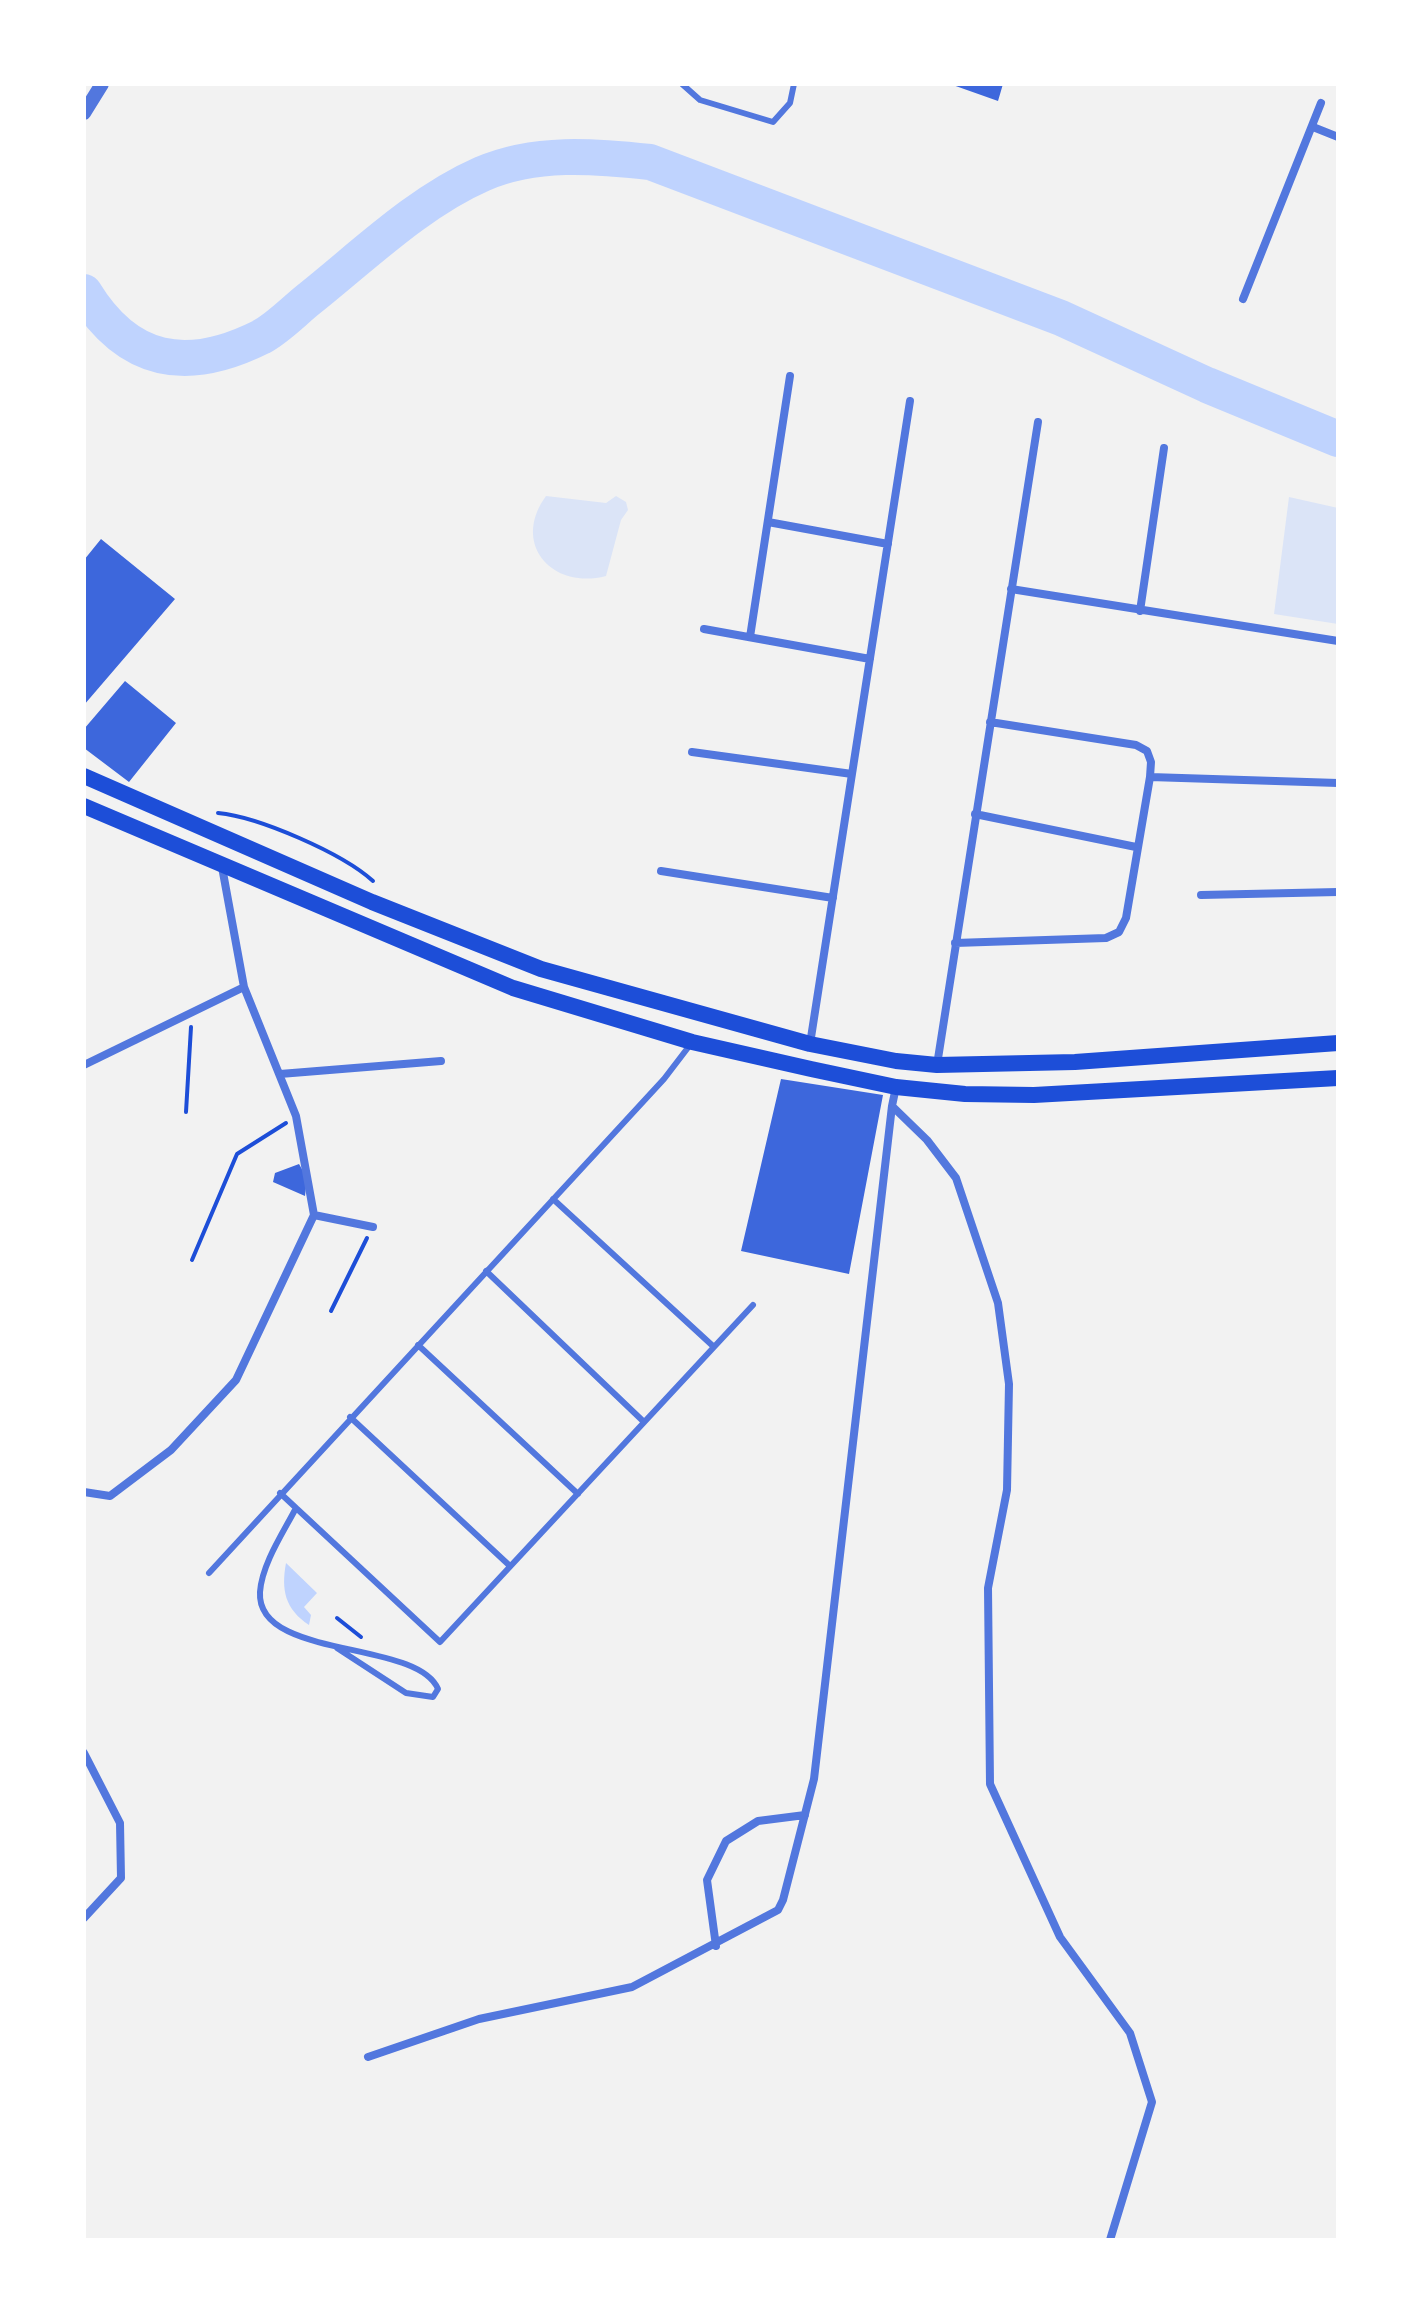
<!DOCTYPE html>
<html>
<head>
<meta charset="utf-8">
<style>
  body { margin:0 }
  #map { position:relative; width:1422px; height:2324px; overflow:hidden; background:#f2f2f2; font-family:"Public Sans",sans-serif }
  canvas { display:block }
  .frame { position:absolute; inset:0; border:86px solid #fff; pointer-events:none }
</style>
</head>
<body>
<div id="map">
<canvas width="1422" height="2324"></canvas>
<div class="frame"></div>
</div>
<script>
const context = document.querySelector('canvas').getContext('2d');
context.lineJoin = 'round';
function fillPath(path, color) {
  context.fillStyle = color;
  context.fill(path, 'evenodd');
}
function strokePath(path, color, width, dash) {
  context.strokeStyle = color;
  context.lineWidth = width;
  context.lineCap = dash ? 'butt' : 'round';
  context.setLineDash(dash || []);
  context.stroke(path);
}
fillPath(new Path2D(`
  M546,496L606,503L616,496L626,502L628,510L621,520L606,576C552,590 511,544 546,496Z
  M1289,497L1338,508V624L1274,614Z`), '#dbe4f7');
fillPath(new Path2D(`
  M286,1563L317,1593L304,1607L311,1615L309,1625C285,1609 281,1590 286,1563Z`), '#bfd3fe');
strokePath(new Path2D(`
  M84,292C128,364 187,374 261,337C278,328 294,311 309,299C363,256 418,202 482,174C535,151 594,156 650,162L1061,318L1207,385L1338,439`), '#bfd3fe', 36);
fillPath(new Path2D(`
  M950,84H1003L998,101Z
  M101,539L175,599L84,705V560Z
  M125,681L176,723L129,782L84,748V729Z
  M781,1079L883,1095L849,1274L741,1251Z
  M299,1164L307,1178L305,1196L273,1182L275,1173Z`), '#3d67dc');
strokePath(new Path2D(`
  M218,813C259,817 342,853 373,881
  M186,1112L191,1027
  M192,1260L237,1154L286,1123
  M331,1311L367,1238
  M337,1618L361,1637`), '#1d4ed8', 4);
strokePath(new Path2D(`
  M682,84L700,100L773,122L790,103L794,84
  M553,1199L714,1347
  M486,1271L644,1422
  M418,1345L578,1494
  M350,1417L510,1566
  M280,1493L440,1642L753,1305
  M296,1508C283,1533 262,1564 260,1592C256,1660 417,1639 438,1689L433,1697L406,1693L337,1648
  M209,1573L664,1079L690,1045`), '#5277de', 6);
strokePath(new Path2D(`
  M1313,127L1338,137
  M1243,299L1321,103
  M768,522L888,544
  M1011,589L1338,641
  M1140,611L1164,448
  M704,629L870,659
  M750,637L790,376
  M692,752L852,774
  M1150,777L1338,783
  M975,814L1136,847
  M661,871L833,898
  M1201,895L1338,892
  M955,943L1106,938L1119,932L1126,918L1150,777L1151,762L1147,751L1136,745L990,722
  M810,1044L910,401
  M84,1065L244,987
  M937,1065L1038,422
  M280,1074L441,1061
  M896,1087L892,1106L927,1140L956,1178L998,1303L1009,1384L1007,1490L988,1588L990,1784L1060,1937L1130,2033L1152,2102L1110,2240
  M314,1215L373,1227
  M84,1492L110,1496L171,1450L236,1380L314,1215L296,1116L244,987L222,867
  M84,1753L120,1823L121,1878L84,1918
  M716,1946L707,1880L726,1841L758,1821L805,1815
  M368,2057L479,2019L632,1987L778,1910L783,1900L814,1779L892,1106`), '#5277de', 8);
strokePath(new Path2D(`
  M84,113L102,84`), '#5277de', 14);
strokePath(new Path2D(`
  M84,776L372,902L541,969L810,1044L896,1061L937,1065L1075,1062L1338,1043
  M84,806L513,988L692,1042L811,1069L896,1087L965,1094L1034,1095L1338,1078`), '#1d4ed8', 16);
</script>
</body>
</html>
